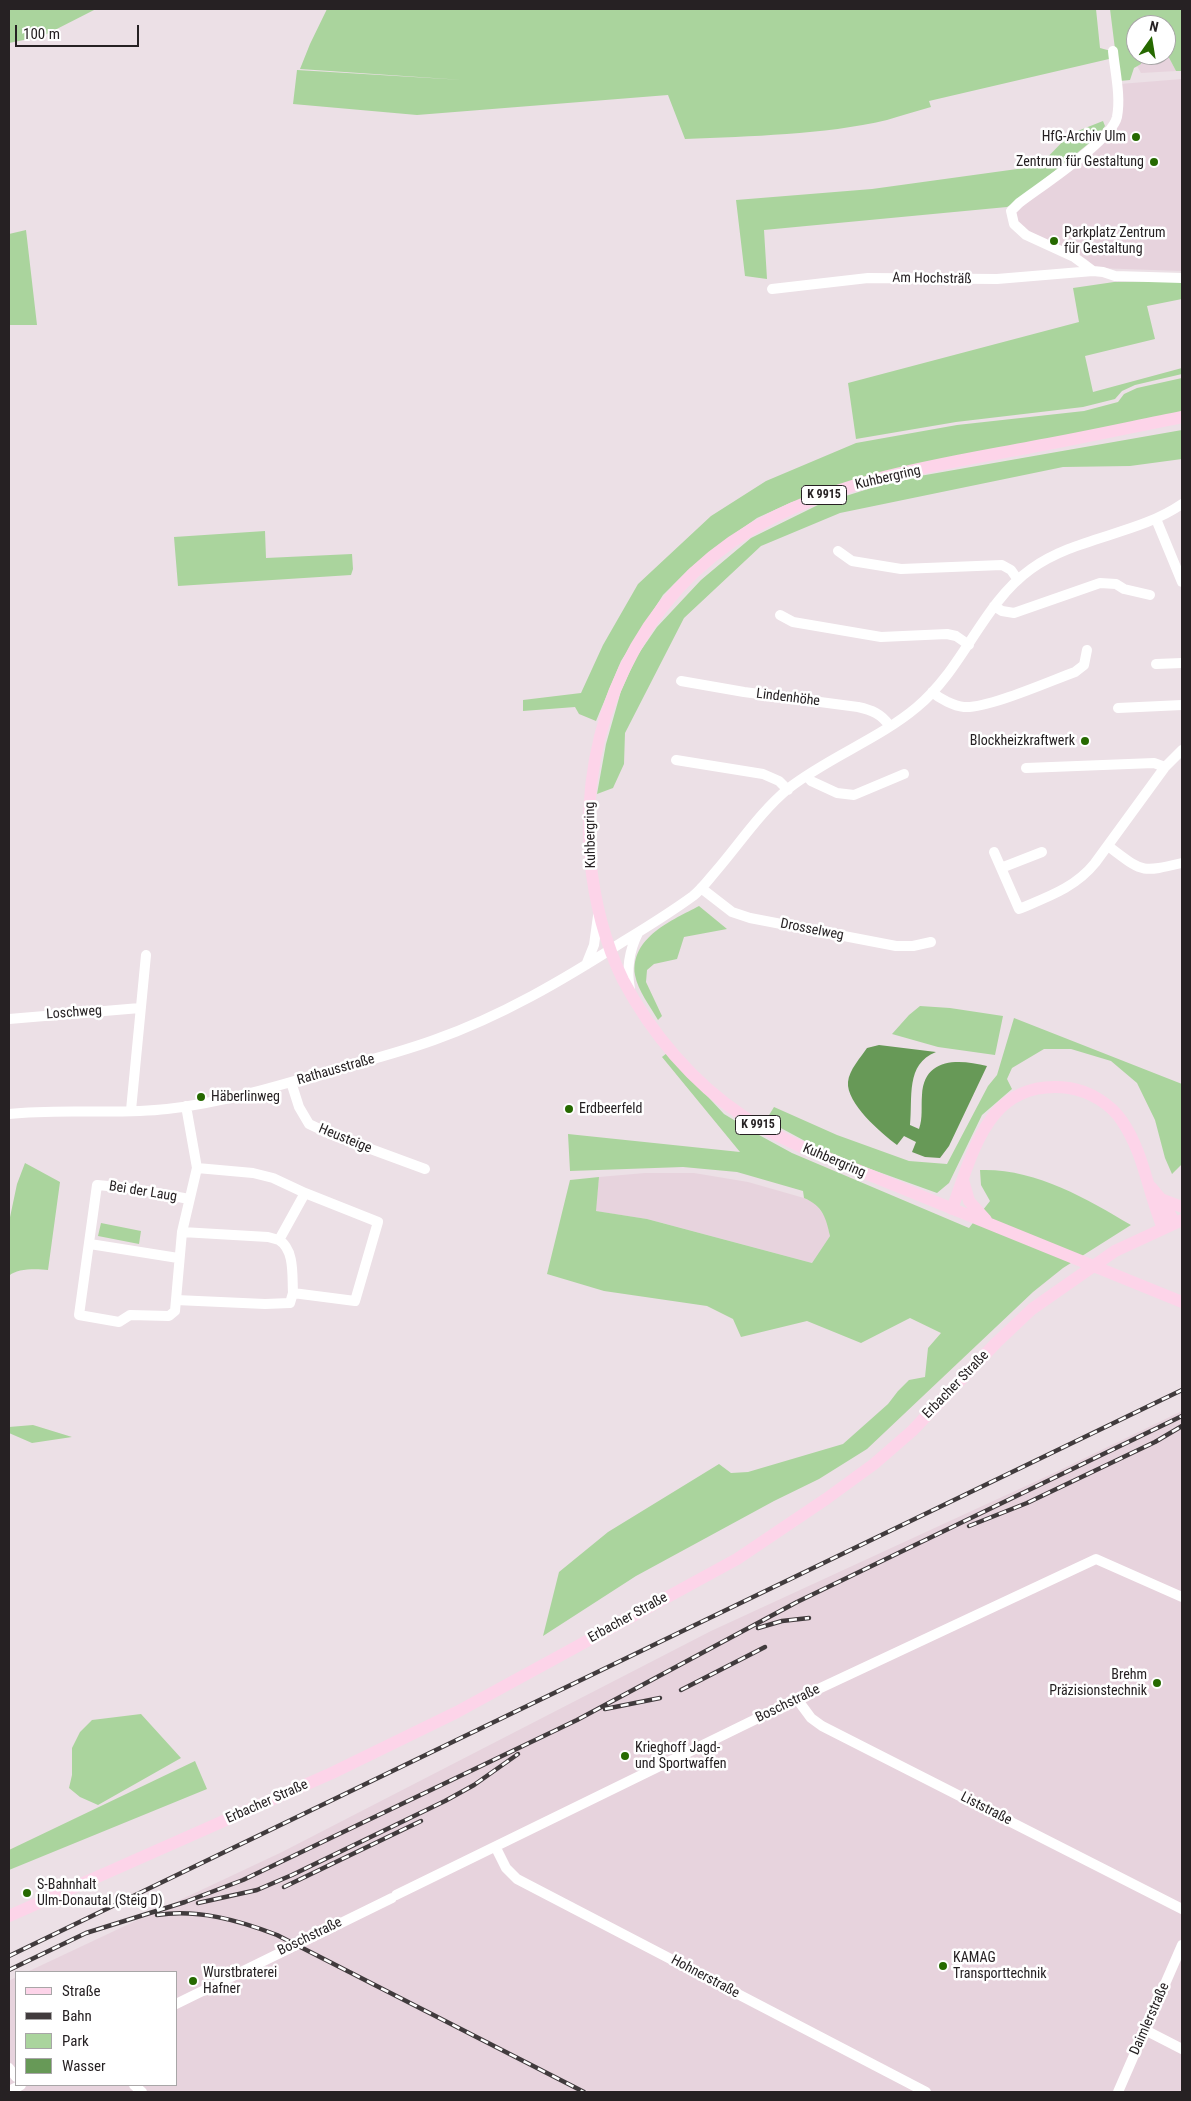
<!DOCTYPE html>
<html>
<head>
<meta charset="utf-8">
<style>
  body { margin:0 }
  #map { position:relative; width:1191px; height:2101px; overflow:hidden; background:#ece0e6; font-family:"Roboto Condensed",sans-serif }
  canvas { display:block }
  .frame { position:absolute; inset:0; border:10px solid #262123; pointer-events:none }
  .legend { position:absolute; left:15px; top:1971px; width:162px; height:115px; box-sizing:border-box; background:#fff; border:1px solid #a8a6a7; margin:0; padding:6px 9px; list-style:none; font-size:15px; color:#262123 }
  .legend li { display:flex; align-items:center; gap:10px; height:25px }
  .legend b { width:25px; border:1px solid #a8a6a7 }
  .north { position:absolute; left:1126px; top:15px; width:50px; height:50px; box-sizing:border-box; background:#fff; border:1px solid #a8a6a7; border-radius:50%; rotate:13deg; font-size:14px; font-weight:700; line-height:20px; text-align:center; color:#262123 }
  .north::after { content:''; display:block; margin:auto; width:18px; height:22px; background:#266900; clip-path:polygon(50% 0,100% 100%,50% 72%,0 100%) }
  .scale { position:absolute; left:15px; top:25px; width:124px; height:22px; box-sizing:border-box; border:2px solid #262123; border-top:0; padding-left:6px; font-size:15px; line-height:18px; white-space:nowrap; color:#262123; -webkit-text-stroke:4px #fff; paint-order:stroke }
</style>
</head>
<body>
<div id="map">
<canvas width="1191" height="2101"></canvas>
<div class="frame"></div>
<ul class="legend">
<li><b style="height:6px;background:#fdd4e9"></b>Straße</li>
<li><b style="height:6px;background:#413b3d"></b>Bahn</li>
<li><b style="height:14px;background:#aad49d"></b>Park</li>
<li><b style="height:14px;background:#679957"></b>Wasser</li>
</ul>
<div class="north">N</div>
<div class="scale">100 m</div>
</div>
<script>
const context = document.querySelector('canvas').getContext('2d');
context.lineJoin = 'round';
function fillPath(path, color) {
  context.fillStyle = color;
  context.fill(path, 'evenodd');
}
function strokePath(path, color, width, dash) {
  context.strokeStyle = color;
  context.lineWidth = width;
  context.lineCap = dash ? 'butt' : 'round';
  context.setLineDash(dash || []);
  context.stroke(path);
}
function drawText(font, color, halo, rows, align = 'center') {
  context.font = font + ' "Roboto Condensed",sans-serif';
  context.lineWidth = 5;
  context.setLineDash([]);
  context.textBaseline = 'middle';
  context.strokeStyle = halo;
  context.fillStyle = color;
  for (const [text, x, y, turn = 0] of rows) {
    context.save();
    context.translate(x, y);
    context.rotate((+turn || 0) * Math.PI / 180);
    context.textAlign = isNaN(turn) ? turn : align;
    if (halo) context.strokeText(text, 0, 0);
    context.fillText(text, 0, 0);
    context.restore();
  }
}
fillPath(new Path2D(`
  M1166,52L1176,71L1141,73L1137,66L1141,64L1142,55H1166Z
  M1182,79V271L1096,268L1086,259L1028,232L1017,222L1015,213L1116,129L1120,84Z
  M645,1173H694L748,1182L804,1198L815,1203L826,1218L830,1236L812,1263L647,1219L595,1211L599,1177Z
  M1182,1411V2092H9V1981L16,1977V2085H176V1972H27L282,1852L711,1631L1054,1473Z`), '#e7d3dd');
fillPath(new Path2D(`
  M9,9H96L43,36L9,43Z
  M327,9H1096L1100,48L1111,51V58L1109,59L929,101L931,107C916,111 901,116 887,120C823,135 751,136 685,139L668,95L417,115L293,104L297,70L463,80L300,69L310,44Z
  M1110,9H1182V79L1181,71H1176L1166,52V25H1136V55H1142L1141,64L1134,68L1130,80L1119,81Z
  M1103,121L1105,126L1098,136L1015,203L1007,207L764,230L767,279L745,276L736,200L872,189L1039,166L1070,134Z
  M26,230L37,325H9V234Z
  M1182,281V299L1147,306L1155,339L1085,356L1093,392L1182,368V374L1135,385L1122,391L1115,399L1083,407L956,422L856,439L848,383L1079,322L1073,288L1114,282Z
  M1182,378V412L792,502L757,518L730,537L688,570L663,595L621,661L596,721L579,714L575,707L523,711V700L581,693L603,645L638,584L711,516L766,481L856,443L957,425L1084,411L1118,402L1124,394L1137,388Z
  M1182,430V459L1130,466L1063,467L840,513L761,546L684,618L625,733L624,764L613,788L597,794L606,744L621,691L637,656L657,627L701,580L751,538L820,504L897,480Z
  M265,531L266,558L352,554L353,569L351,575L178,586L174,537Z
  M699,906L727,929L684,937L677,959L654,964L647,970L646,982L662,1016L658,1020C650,1006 638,991 635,975C630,937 673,920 699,906Z
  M920,1006L950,1008L1003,1016L995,1055L938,1047L892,1034L909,1015Z
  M1014,1018L1182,1084V1164L1172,1174L1165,1158L1155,1120L1137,1083L1111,1061L1071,1049H1044L1012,1068L1007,1079L1012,1089L982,1115L949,1183L937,1193L829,1154L766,1120L774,1107L837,1135L909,1161L947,1164L988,1086L997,1075Z
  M667,1053L724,1114L759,1135L792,1153L969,1228L990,1201L981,1185L980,1170C1034,1168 1086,1198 1131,1225L1063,1268L1033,1292L867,1449L819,1479L774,1501L636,1576L543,1636L559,1572L608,1532L719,1464L731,1473L748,1472L843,1444L888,1404L898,1391L909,1380L925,1377L928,1348L941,1333L910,1318L861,1343L807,1321L741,1337L733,1319L707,1306L604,1291L547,1274L570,1180L599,1177L596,1211L647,1219L812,1263L830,1236C826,1218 823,1206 804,1198L803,1191L737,1172L683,1167L570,1171L568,1134L740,1152L662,1057Z
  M25,1163L60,1182L48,1270C37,1269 17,1268 9,1276V1222L17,1184Z
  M101,1223L141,1231L139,1244L98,1236Z
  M33,1425L72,1437L32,1443L9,1433V1427Z
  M141,1714L181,1758L98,1805L80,1797L69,1788L72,1775V1748L80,1732L92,1720Z
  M195,1761L207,1789L9,1870V1850Z`), '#aad49d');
fillPath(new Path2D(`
  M879,1045L936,1052C905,1064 913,1098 910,1125L919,1129C923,1118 921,1107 922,1095C924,1057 959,1059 987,1066L949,1146L940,1158L925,1157L912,1152L916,1142L904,1136L897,1145C881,1133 846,1103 848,1082C849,1070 861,1057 867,1048Z`), '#679957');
strokePath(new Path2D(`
  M1093,271L1074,257L1026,235L1014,224L1011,211L1019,203C1040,187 1112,140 1117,117C1121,96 1115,72 1113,51
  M772,289L868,278L997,279L1093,271L1103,272L1115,276L1182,278
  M1156,519L1182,582
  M838,551L852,561L901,569L1002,565L1011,570L1018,580
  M994,606L1002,611L1014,613L1100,583L1116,584L1124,589L1150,595
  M780,615L793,622L881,637L947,634L956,636L969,645
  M1156,664L1182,663
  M681,681L744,692L858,707C872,710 881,714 889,725
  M932,692C940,699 954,706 964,707C987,709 1050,681 1075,672L1084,665L1087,650
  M1118,708L1182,705
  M676,760L763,774L779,781L788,790
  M1026,768L1154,763L1165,767
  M807,776L811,781L837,793L854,795L904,774
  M1108,846C1143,872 1139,873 1182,863
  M994,852L1019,909C1047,897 1075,888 1095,863L1165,767L1182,750
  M1001,868L1042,852
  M701,888L732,912L750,918L896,946H913L931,942
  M586,965L594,945L598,916
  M630,989C626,968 629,951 638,933
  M9,1019L140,1008
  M291,1082L299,1107L309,1124L330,1134L425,1169
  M186,1106L197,1168L182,1232L175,1311L169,1316L130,1315L119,1322L79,1315L97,1185L130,1188L189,1199
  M131,1110L146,955
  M9,1114C61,1108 115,1115 167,1109C220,1103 271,1088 322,1073C359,1063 398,1053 434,1040C502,1016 563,980 624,941C647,927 671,912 693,896C702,889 709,879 716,871C740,843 761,811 789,788C829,757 879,739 917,707C964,668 982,604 1031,569C1075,537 1137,535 1182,504
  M182,1232L268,1237L279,1240
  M90,1244L178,1258
  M293,1293C292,1276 295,1250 279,1240L305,1193
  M176,1300L265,1304L290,1303L293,1293L355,1301L378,1222L305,1193L273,1178L253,1173L197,1168
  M797,1699L811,1718L822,1726L1182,1909
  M496,1848L506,1868L517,1879L926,2092
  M396,1895L797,1699L1096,1559L1182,1597
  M176,2004L392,1898
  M1145,2030L1182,2049
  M9,2068L16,2077
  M134,2085L142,2092
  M9,2091L21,2085
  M1118,2092L1182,1945`), '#fff', 10);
strokePath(new Path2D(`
  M1182,417C1132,427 1083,438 1032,447C937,465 837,479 752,529C637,597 580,726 590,857C594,899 604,941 623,980C651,1033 693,1083 743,1116C764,1130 786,1140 808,1150L1182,1302
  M963,1180L969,1201L986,1220
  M1151,1187L1161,1199L1175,1223
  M1161,1199L1182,1207
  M952,1209C974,1150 988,1078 1069,1088C1089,1091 1111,1104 1122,1121C1144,1153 1148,1193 1163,1228
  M9,1916L332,1773L457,1712L737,1559L826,1499L874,1464L912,1431L996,1343L1032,1309L1115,1251L1182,1220`), '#fdd4e9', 12);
const rail = new Path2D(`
  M969,1526L1027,1503L1155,1442L1182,1426
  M758,1628L782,1621L809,1618
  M681,1690L765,1647
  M605,1709L660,1698
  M284,1887L421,1821
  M198,1903L257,1890L292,1875L445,1801L474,1785L518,1754
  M157,1915C198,1909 238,1920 277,1935L584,2092
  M9,1956L1182,1390
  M9,1970L86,1933L185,1902L243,1880L577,1720L797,1602L1182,1416`);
strokePath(rail, '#413b3d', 4.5);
strokePath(rail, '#fff', 2.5, [8]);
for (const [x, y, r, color] of [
  [1136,137,5,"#266900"],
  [1154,162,5,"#266900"],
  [1054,241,5,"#266900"],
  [1085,741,5,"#266900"],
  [201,1097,5,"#266900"],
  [569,1109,5,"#266900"],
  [1157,1683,5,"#266900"],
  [625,1756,5,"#266900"],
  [27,1893,5,"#266900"],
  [943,1966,5,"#266900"],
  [193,1981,5,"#266900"]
]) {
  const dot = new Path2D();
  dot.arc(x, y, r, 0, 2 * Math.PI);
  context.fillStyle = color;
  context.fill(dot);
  strokePath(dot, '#fff', 2);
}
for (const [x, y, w] of [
  [824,495,45],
  [758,1125,45]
]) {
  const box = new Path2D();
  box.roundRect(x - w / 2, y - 9.5, w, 19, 4);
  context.fillStyle = '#fff';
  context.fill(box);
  strokePath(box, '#262123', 1);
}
drawText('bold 12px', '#262123', null, [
  ["K 9915",824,495],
  ["K 9915",758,1125]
]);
drawText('14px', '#262123', '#fff', [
  ["HfG-Archiv Ulm",1126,137,"right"],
  ["Zentrum für Gestaltung",1144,162,"right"],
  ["Parkplatz Zentrum",1064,233],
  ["für Gestaltung",1064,249],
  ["Blockheizkraftwerk",1075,741,"right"],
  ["Häberlinweg",211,1097],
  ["Erdbeerfeld",579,1109],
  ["Brehm",1147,1675,"right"],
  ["Präzisionstechnik",1147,1691,"right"],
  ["Krieghoff Jagd-",635,1748],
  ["und Sportwaffen",635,1764],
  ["S-Bahnhalt",37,1885],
  ["Ulm-Donautal (Steig D)",37,1901],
  ["KAMAG",953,1958],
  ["Transporttechnik",953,1974],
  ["Wurstbraterei",203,1973],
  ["Hafner",203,1989]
], 'left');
drawText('14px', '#262123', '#fff', [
  ["Am Hochsträß",932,279,1],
  ["Kuhbergring",888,478,-13],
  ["Lindenhöhe",788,698,7],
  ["Kuhbergring",591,835,-91],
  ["Drosselweg",812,930,11],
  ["Loschweg",74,1013,-4],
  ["Rathausstraße",336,1070,-16],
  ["Heusteige",345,1139,22],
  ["Kuhbergring",834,1161,23],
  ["Bei der Laug",143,1192,9],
  ["Erbacher Straße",956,1385,-46],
  ["Erbacher Straße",628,1618,-29],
  ["Boschstraße",788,1704,-26],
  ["Erbacher Straße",267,1802,-24],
  ["Liststraße",986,1809,27],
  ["Boschstraße",310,1937,-26],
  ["Hohnerstraße",705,1977,28],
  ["Daimlerstraße",1150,2019,-66]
]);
</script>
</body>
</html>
